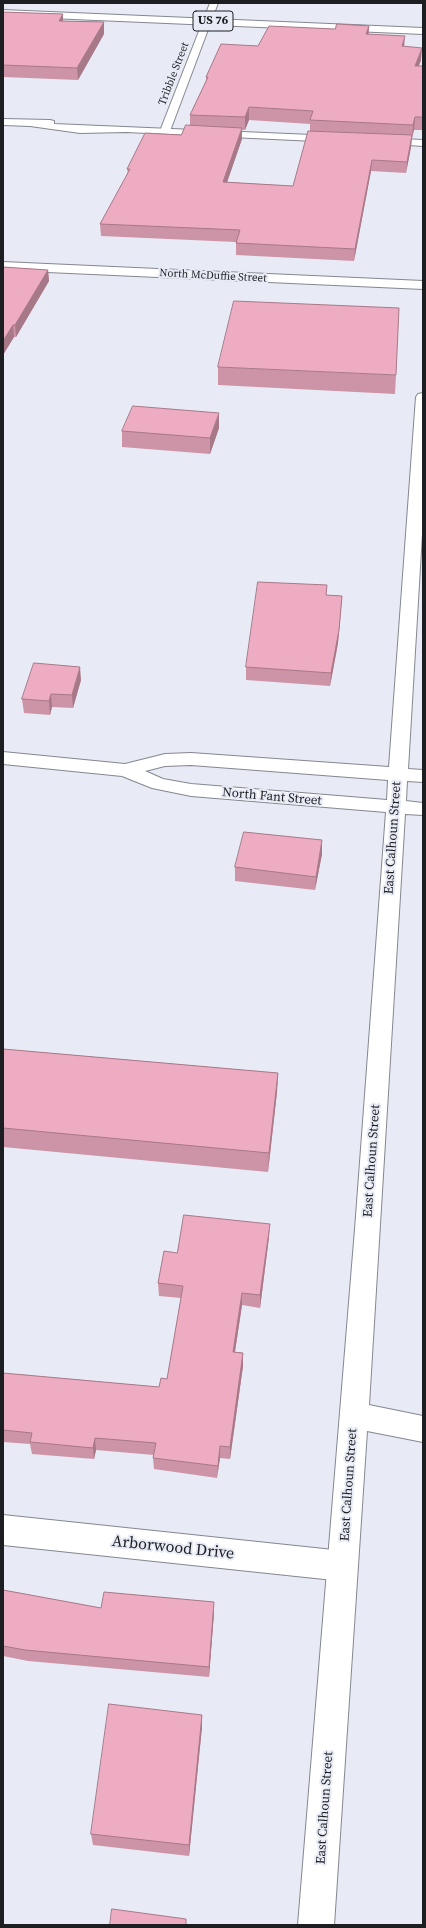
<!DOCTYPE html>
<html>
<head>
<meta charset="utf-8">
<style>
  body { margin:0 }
  #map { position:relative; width:426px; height:1928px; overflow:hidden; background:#e8ebf5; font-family:"Source Serif 4",serif }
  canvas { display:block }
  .frame { position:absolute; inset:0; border:4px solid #1c1e21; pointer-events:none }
</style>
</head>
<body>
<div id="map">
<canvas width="426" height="1928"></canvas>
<div class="frame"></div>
</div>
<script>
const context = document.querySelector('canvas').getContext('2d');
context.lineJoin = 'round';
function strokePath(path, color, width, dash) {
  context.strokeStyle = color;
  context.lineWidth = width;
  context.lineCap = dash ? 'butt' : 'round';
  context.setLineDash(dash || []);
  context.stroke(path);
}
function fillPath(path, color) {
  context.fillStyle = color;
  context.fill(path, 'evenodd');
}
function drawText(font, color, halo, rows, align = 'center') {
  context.font = font + ' "Source Serif 4",serif';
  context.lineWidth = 4;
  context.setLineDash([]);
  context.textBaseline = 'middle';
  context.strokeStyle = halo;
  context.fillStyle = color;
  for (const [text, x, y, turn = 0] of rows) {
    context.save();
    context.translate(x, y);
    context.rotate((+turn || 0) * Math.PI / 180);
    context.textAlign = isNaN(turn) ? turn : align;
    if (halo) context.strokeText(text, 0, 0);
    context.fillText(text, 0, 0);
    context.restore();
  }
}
const street = new Path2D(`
  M3,1515L343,1551L354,1555L358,1566L354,1577L343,1581L3,1545Z`);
const secondary = new Path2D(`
  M210,3H218L170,131L169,133H161L160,131Z
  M3,262L423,281V289L3,270Z
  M423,393V517L408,769L423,770V782L407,781L406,801L423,803V815L405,814L369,1405L423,1416V1442L367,1431L334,1925H298L355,1229L386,812L191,796L152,788L122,776L3,764V752L125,764L165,754L191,753L389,767L416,397L418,394ZM191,765L388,780L387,800L191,784L163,779L145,771L165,766Z`);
const primary = new Path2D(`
  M3,10L423,28V34L3,16Z
  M3,119L50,120L54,121V124L336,136L341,139L336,142L126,132L80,133L30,126L3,125Z
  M382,138L423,140V146L378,143L377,141L378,139Z`);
strokePath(street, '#848790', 2);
strokePath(secondary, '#848790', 2);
strokePath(primary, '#848790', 2);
fillPath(street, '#fff');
fillPath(secondary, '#fff');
fillPath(primary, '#fff');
fillPath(new Path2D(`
  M3,12L63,14V21L104,22V34L78,80L3,77Z
  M369,26V34L404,46L421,60L419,66H423V130H414L412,138L411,147L406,173L371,171L354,261L236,255V242L101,236L100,224L128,174L127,169L181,135L190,125V115L206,81V77L258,46L335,29ZM249,120L310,124V131L293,186L227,182L242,139V130H245Z
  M3,267L48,270L49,281L16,337H14L3,355Z
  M218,367L396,375L395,394L218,385Z
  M219,428L210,454L122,447V431Z
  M326,595L342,596L338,643L330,686L246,680V667Z
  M81,680L73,708L52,707L50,715L24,713L22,699Z
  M322,840V854L315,890L235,881V867Z
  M3,1049L278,1073L277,1092L268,1172L3,1147Z
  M269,1237L260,1308L242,1305L235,1352L243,1353V1366L230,1459L220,1458L217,1478L154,1469L153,1458L154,1455L96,1450L94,1459L32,1454L30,1444L3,1442V1373L159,1387L167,1379L181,1298L159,1296L158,1283L177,1253Z
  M3,1590L101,1608L214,1613L209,1677L28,1661L3,1656Z
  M202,1715V1727L189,1856L93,1845L91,1834Z`), '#cd94a7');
fillPath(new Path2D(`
  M63,14V25L59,21Z
  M104,22V34L78,80L77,68Z
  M369,26L368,37L366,34Z
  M405,36L404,48L402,46Z
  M422,48L421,60L414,78L415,66Z
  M249,107V120L245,130V117Z
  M415,117L414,130L412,138L413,125Z
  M242,128V139L223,194V182Z
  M412,135L411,147L406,173L407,162Z
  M372,160L371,171L354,261L355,249Z
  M48,270L49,281L16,337L15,325Z
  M13,325L14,337L3,355V341Z
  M219,413V428L210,454V438Z
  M342,596L338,643L330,686L331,673Z
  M80,667L81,680L73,708L72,695Z
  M51,694L52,707L50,715L49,701Z
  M322,840V854L315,890L316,877Z
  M278,1073L277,1092L268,1172L269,1153Z
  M270,1224L269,1237L260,1308V1295Z
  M242,1293V1305L233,1364V1352Z
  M243,1353V1366L230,1459V1447Z
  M95,1438L96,1450L94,1459L93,1448Z
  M220,1446V1458L217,1478L218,1466Z
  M214,1602V1613L209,1677V1667Z
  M202,1715V1727L189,1856V1845Z`), '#a77888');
const building = new Path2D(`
  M3,12L63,14L59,21L104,22L77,68L3,65Z
  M337,24L369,26L366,34L405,36L402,46L422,48L415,66H423V75L422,78H423V117H415L413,125L310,120L313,111L249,107L245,117L190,115L208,77H206L221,44L258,46L269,26L335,29Z
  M186,125L242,128L223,182L293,186L308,131L412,135L407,162L372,160L355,249L236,243L240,230L100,224L130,169H127L145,133L181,135Z
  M3,267L48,270L15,325H13L3,341Z
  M234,301L399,308L396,375L218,367Z
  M133,406L219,413L210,438L122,431Z
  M258,582L327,585L326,595L342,596L339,630L331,673L246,667Z
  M34,663L80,667L72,695L51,694L49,701L22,699Z
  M244,832L322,840L316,877L235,867Z
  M3,1049L278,1073L269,1153L3,1128Z
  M184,1215L270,1224L260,1295L242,1293L233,1352L243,1353L230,1447L220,1446L218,1466L153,1458L156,1443L95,1438L93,1448L30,1442L32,1433L3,1430V1373L159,1387L161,1378L167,1379L183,1286L158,1283L164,1251L177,1253Z
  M3,1590L101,1608L104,1592L214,1602L209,1667L25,1650L3,1646Z
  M109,1704L202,1715L189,1845L91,1834Z
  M112,1909L186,1919V1925H110Z`);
fillPath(building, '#eeacc2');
strokePath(building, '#a77888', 1);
drawText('11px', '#1c1e21', '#e8ebf5', [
  ["Tribble Street",174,74,-69],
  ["North McDuffie Street",213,276,3]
]);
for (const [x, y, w] of [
  [213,21,40]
]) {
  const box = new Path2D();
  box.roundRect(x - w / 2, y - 10, w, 20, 3);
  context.fillStyle = '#e8ebf5';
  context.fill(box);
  strokePath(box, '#1c1e21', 1);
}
drawText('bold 12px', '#1c1e21', null, [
  ["US 76",213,21]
]);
drawText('13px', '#1c1e21', '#e8ebf5', [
  ["North Fant Street",272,797,5],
  ["East Calhoun Street",393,838,-86],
  ["East Calhoun Street",372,1161,-86],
  ["East Calhoun Street",349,1485,-86],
  ["East Calhoun Street",325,1808,-86]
]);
drawText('16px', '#1c1e21', '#e8ebf5', [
  ["Arborwood Drive",173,1548,6]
]);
</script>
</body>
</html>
